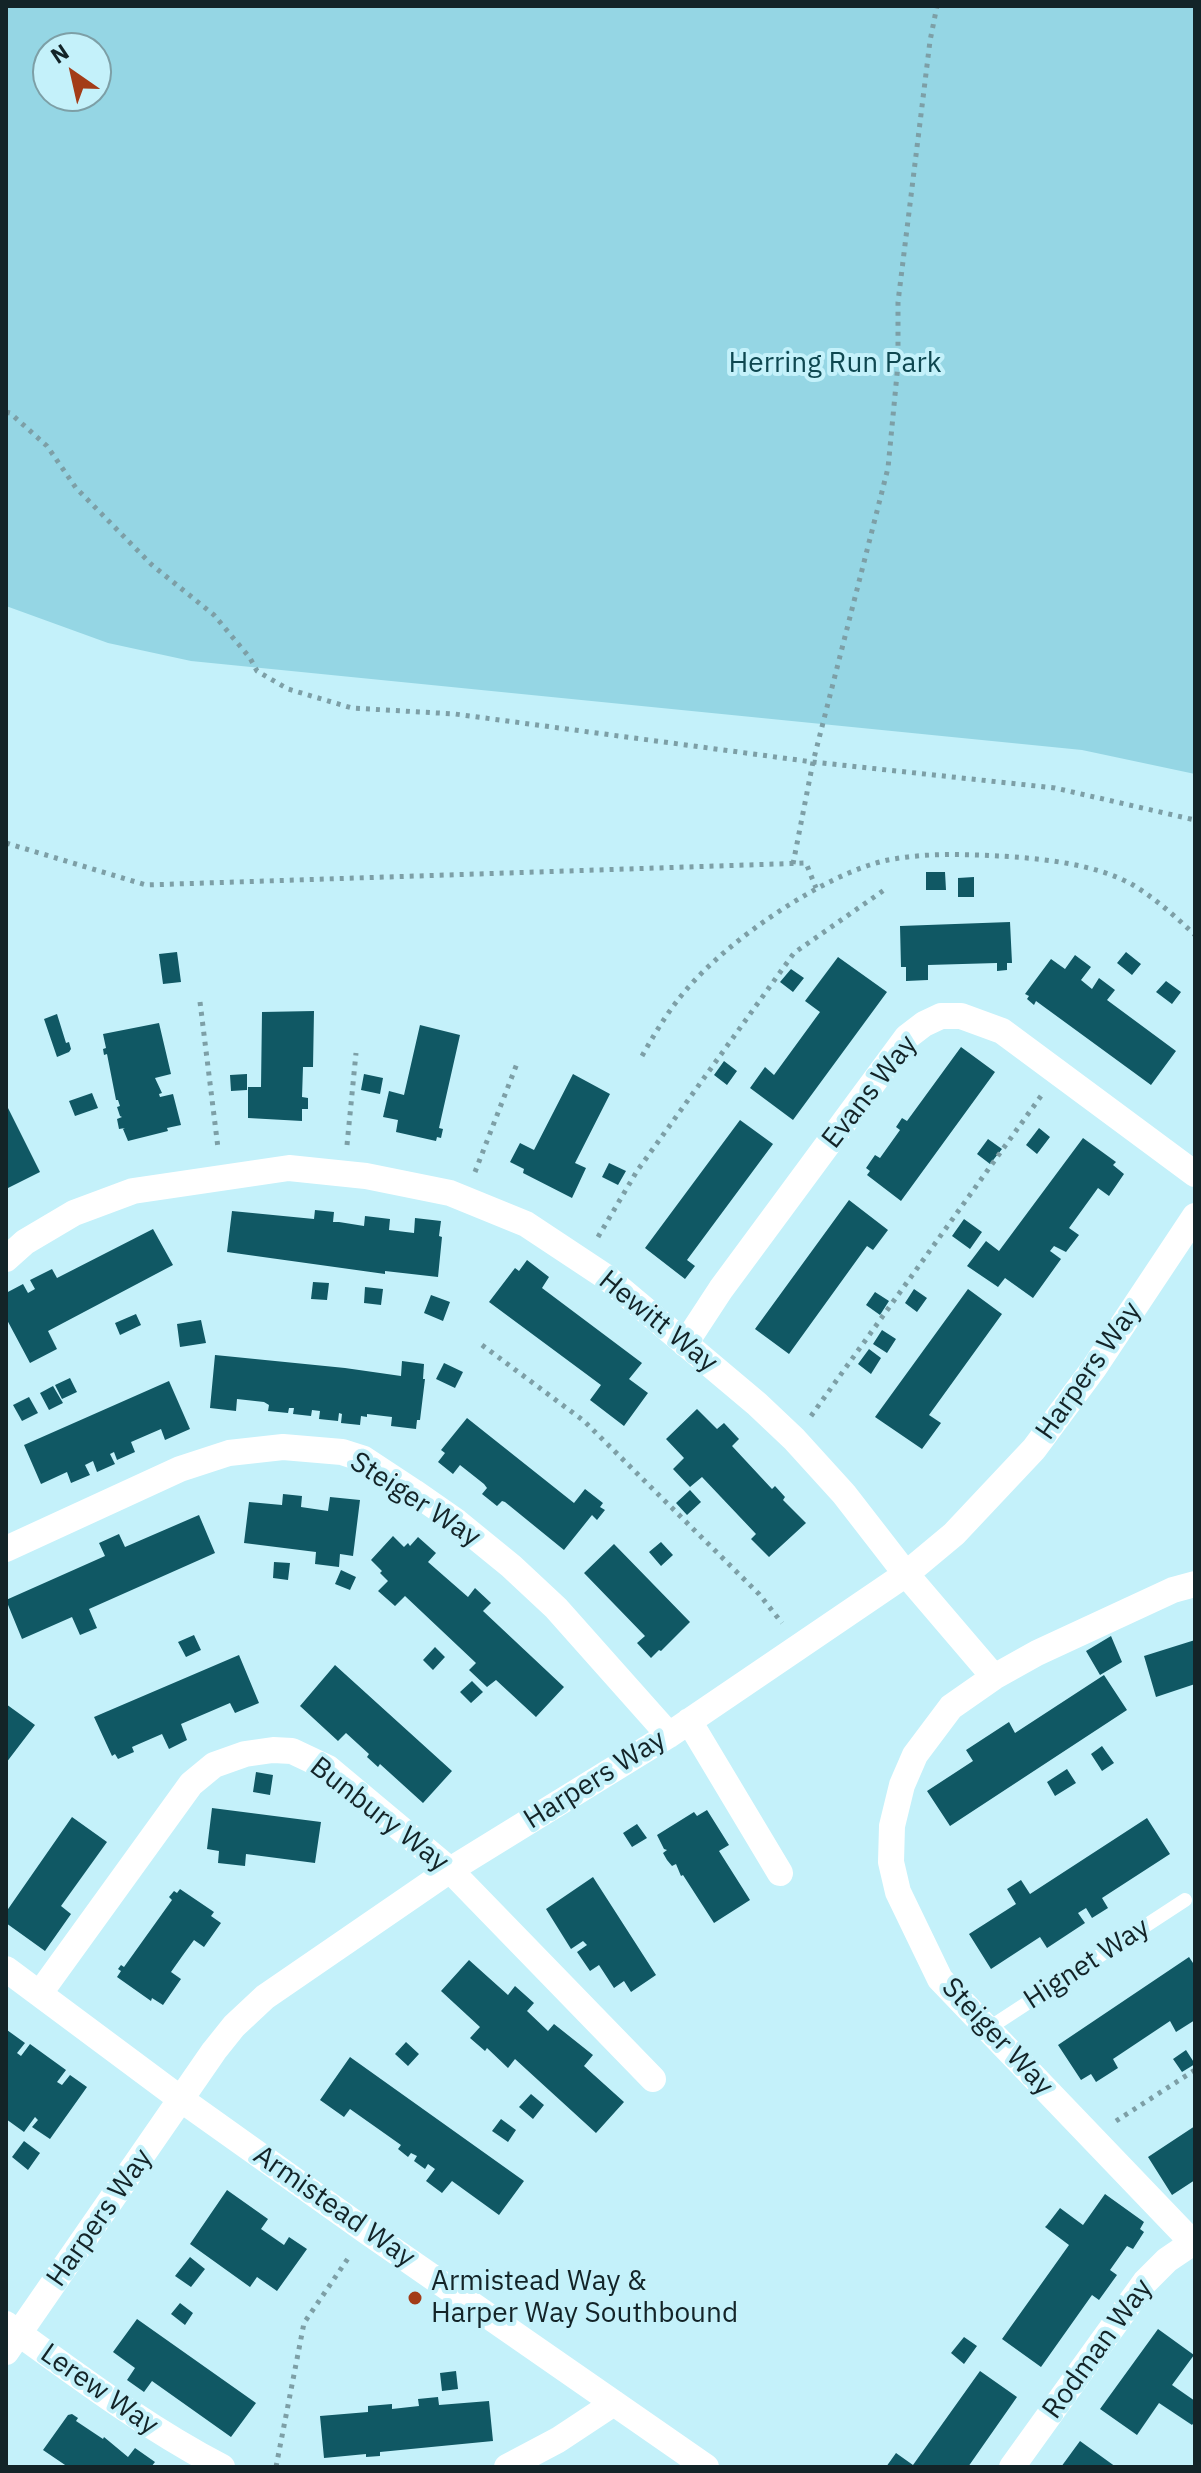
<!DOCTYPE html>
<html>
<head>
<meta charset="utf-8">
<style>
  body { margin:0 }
  #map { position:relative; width:1201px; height:2473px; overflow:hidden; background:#c4f1fa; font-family:"IBM Plex Sans",sans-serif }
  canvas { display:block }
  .frame { position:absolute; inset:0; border:8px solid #132428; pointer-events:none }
  .north { position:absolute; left:32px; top:32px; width:80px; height:80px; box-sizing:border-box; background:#c4f1fa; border:2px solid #7d9fa6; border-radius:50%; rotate:326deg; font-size:22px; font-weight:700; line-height:32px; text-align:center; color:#132428 }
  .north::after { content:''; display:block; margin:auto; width:28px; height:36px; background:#a33c18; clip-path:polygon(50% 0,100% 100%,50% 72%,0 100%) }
</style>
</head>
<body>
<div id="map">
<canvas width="1201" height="2473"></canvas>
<div class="frame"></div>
<div class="north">N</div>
</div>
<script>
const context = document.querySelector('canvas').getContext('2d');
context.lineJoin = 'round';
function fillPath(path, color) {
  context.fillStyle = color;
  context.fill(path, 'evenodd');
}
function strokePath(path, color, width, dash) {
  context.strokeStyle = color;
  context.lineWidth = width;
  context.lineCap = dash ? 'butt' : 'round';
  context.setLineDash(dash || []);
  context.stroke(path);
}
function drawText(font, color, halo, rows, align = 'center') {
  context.font = font + ' "IBM Plex Sans",sans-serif';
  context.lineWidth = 8;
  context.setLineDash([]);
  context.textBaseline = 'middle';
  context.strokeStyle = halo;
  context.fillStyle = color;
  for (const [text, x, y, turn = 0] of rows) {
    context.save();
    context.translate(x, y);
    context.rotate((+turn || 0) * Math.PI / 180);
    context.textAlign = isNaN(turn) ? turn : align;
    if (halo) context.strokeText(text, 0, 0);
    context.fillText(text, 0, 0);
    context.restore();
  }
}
fillPath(new Path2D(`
  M6,6H1195V774L1082,750L191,661L108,643L6,606ZM48,48H96V96H48Z`), '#95d6e4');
fillPath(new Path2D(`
  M926,872H945L946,890H926Z
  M974,877V897H958V878Z
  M1010,922L1012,963H1007V970L997,971V963L928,965V980L906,981V967H901L900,926Z
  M177,952L181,982L163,984L159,954Z
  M1126,952L1141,964L1132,975L1117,963Z
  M1075,955L1091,967L1081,980L1092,989L1099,978L1115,990L1107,1000L1176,1051L1151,1085L1036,1001L1034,1005L1027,999L1029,996L1025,994L1051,959L1065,969Z
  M838,957L887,992L793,1120L750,1088L765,1067L774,1075L820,1012L805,1001Z
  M791,969L804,978L793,992L780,982Z
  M1166,981L1181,992L1172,1004L1156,992Z
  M314,1011L313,1067H303L302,1097L308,1098V1109H302V1121L248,1118V1087H261L262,1012Z
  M57,1014L66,1043L69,1042L71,1049L69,1052L57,1057L44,1019Z
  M159,1023L171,1074L155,1078L162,1093L159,1094L160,1097L173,1094L181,1125L167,1128L168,1131L128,1141L123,1129L125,1128L119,1129L117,1119L122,1117L120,1116L117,1107L120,1106L118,1100H116L107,1054L104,1055L103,1049L106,1048L103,1034Z
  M420,1025L460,1035L439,1128L443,1129L441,1138L437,1137L436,1141L396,1132L398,1120L383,1117L389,1091L404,1095Z
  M961,1047L995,1072L901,1201L867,1175L870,1171L866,1168L875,1155L880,1158L900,1130L896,1127L902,1118L907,1121Z
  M724,1061L737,1071L727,1085L714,1075Z
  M247,1074V1090L231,1091L230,1075Z
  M364,1074L383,1078L380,1094L361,1090Z
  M573,1074L610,1094L575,1163L586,1168L572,1198L523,1173L524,1169L510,1162L520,1143L534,1150Z
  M92,1093L98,1108L75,1116L69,1101Z
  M6,1104L40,1172L6,1189Z
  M740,1120L773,1144L687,1260L695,1266L685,1279L645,1248Z
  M1039,1128L1050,1137L1037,1154L1026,1145Z
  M1083,1138L1116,1162L1113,1165L1124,1174L1109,1196L1098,1188L1069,1228L1079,1235L1066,1252L1054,1246L1050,1251L1061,1259L1033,1298L1005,1278L998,1287L967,1266L986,1241L999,1251Z
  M988,1139L1002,1149L990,1164L977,1154Z
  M609,1163L626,1171L618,1185L602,1177Z
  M849,1200L888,1230L873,1250L867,1246L789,1354L755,1329Z
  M315,1210L334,1212L333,1222H339L364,1226L365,1216L390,1219L389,1230L414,1233L415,1218L441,1221L439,1236L442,1237L438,1277L385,1271V1274L227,1252L232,1211L314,1219Z
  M964,1219L982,1232L970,1249L952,1236Z
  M153,1229L173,1265L48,1331L57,1349L30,1363L6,1318V1293L23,1284L28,1293L35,1289L30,1280L52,1269L57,1278Z
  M527,1260L549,1277L542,1288L642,1363L629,1379L648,1393L624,1426L590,1400L601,1385L489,1302L515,1268L519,1271Z
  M313,1282L329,1283L327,1300L311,1299Z
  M365,1287L383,1289L381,1305L364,1303Z
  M914,1289L927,1298L917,1312L905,1303Z
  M968,1289L1002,1314L929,1415L941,1423L922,1449L875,1417Z
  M875,1292L889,1301L880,1315L866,1305Z
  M431,1295L450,1302L443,1321L424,1313Z
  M136,1314L141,1325L120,1335L115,1323Z
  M201,1320L206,1343L180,1347L177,1324Z
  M882,1330L896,1339L887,1353L873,1344Z
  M869,1349L881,1358L871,1374L858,1364Z
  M215,1355L345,1368L401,1376L402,1361L424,1364L423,1379H425L420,1420H417L416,1429L391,1426L392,1417L367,1414V1417L361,1416L360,1425L341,1423L342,1414L339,1413L338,1421L319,1419L320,1411L312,1410L311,1416L293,1414L294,1408H289L288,1413L268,1411L269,1405L264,1402L237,1399L236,1411L210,1408Z
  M444,1363L463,1372L455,1388L436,1379Z
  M70,1378L77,1392L62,1399L55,1385Z
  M169,1381L190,1429L165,1440L161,1429L131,1442L135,1452L117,1460L114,1452L110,1454L115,1464L97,1472L93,1461L85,1465L90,1475L71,1483L67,1472L41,1484L24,1445Z
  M53,1386L63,1403L49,1410L40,1393Z
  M29,1397L38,1413L22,1421L13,1405Z
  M697,1409L717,1429L724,1423L739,1439L732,1446L772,1489L775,1486L785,1497L783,1500L806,1523L769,1557L751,1539L756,1534L702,1477L690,1487L673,1469L684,1458L666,1439Z
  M467,1418L574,1503L585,1489L603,1503L600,1507L605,1510L597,1520L592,1515L564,1550L505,1502L502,1501L497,1506L482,1494L487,1488L484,1484L460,1465L453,1474L438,1462L445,1453L441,1450Z
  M690,1490L701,1502L687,1515L676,1503Z
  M283,1494L302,1496L301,1507L328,1511L330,1497L360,1500L353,1556L340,1554L339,1567L315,1564L316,1552L244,1543L249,1502L282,1505Z
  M199,1515L215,1553L89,1609L97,1628L80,1635L72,1617L22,1639L6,1600L105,1556L99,1543L119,1534L125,1547Z
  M393,1536L404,1547L408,1543L410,1546L418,1537L436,1553L428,1562L468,1597L475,1588L491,1603L483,1611L564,1687L536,1717L496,1680L487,1687L469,1670L476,1663L405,1596L395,1606L378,1591L388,1581L380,1573L382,1571L371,1560Z
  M661,1542L673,1555L661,1566L649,1552Z
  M614,1544L690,1622L661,1651L659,1650L651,1658L637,1643L645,1636L584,1573Z
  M274,1562L290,1563L288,1580L273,1578Z
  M341,1570L356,1577L350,1590L335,1584Z
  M194,1635L201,1650L186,1657L178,1642Z
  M1111,1636L1122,1662L1100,1675L1086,1651Z
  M1195,1640V1684L1156,1697L1144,1656Z
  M435,1647L445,1657L433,1670L423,1660Z
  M239,1655L259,1703L235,1713L230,1703L181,1724L187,1740L169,1749L162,1734L132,1747L134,1752L118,1759L115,1754L112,1756L94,1717Z
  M335,1665L452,1771L423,1803L380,1764L378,1767L367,1757L369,1754L346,1733L338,1741L300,1706Z
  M1104,1675L1127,1710L950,1826L927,1791L973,1761L966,1750L1009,1722L1015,1733Z
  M472,1681L483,1692L471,1703L460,1692Z
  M6,1704L35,1725L6,1763Z
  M1102,1746L1114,1763L1102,1771L1091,1754Z
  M1067,1769L1076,1783L1055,1796L1047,1782Z
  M256,1772L273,1775L270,1795L253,1792Z
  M212,1808L321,1822L315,1863L246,1854L245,1866L218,1863L219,1851L207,1849Z
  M707,1810L729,1845L719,1851L750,1900L714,1923L683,1875L681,1876L676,1864L672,1866L667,1860L663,1853L667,1850L664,1849L657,1835L694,1812L697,1816Z
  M72,1817L107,1842L61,1906L71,1914L45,1951L6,1923V1912Z
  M1147,1818L1170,1854L1102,1898L1108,1908L1092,1918L1086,1908L1078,1913L1085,1923L1047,1948L1040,1937L991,1969L969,1934L1016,1904L1007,1889L1021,1880L1030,1894Z
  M637,1824L647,1838L632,1847L623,1833Z
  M593,1877L656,1975L631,1992L624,1981L614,1988L599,1965L590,1971L577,1952L587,1945L583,1941L571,1949L546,1909Z
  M180,1889L214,1912L211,1916L221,1923L204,1947L194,1940L183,1955L171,1972L181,1979L163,2005L152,1998L151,2001L117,1977L121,1971L118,1969L121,1965L124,1967L172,1900L169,1897L174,1891L177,1893Z
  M1189,1957L1195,1966V2020L1176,2032L1170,2021L1113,2059L1118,2068L1096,2082L1091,2074L1081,2080L1058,2045Z
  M469,1960L508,1995L515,1986L534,2003L527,2011L548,2031L554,2024L593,2055L584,2066L624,2102L596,2133L515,2059L508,2068L487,2048L485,2051L470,2038L480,2027L441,1991Z
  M7,2030L25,2043L17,2053L21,2056L30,2044L66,2070L57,2082L62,2085L70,2075L87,2087L50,2139L32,2127L38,2120L35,2117L24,2132L6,2119Z
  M406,2042L419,2054L408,2066L395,2054Z
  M1186,2050L1195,2064L1182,2072L1173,2059Z
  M350,2057L524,2181L499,2215L452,2181L442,2193L426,2181L435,2169L428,2164L425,2169L414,2161L417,2156L411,2153L408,2157L398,2149L401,2145L350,2109L344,2117L320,2100Z
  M531,2094L544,2105L533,2119L519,2107Z
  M501,2119L516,2130L508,2142L492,2131Z
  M1195,2126V2180L1172,2195L1148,2157Z
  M24,2141L40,2153L28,2170L12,2157Z
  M227,2190L268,2219L261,2229L284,2245L289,2237L307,2249L277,2291L257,2277L250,2287L190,2244Z
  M1105,2194L1144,2222L1140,2229L1144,2232L1133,2249L1127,2246L1110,2270L1117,2275L1099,2300L1092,2295L1041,2367L1002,2339L1069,2245L1045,2227L1047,2225L1060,2208L1083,2225Z
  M190,2257L205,2269L191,2287L175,2276Z
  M180,2303L193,2313L185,2325L171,2314Z
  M137,2319L256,2403L231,2437L152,2381L144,2392L127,2380L135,2368L113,2352Z
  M1158,2329L1194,2355L1172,2385L1195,2401V2421L1192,2425L1159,2403L1137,2435L1100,2409Z
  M964,2337L977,2346L964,2364L951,2353Z
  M456,2371L458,2389L442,2391L440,2373Z
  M980,2371L1017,2397L968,2467H886L896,2453L913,2465Z
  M438,2397L439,2405L489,2401L493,2441L380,2452V2456L366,2457V2454L324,2458L320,2416L368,2412V2406L392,2404V2409L419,2406L418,2399Z
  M72,2414L78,2418L76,2421L103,2439L104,2437L128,2457L135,2448L155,2462L151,2467H68L43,2450L68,2415Z
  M1080,2441L1116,2467H1061Z`), '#105864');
strokePath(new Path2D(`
  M6,412L10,413L47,446L76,488L152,565L214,615L250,658L257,671L288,689L352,708L455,714L813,762L1055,788L1195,820
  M6,843L146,885L806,863L816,888
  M793,864L813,762L888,468L898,364V302L930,41L937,6
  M200,1002L218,1148
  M642,1056C655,1033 668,1011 686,990C727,941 825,873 888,860C924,853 961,854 998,856C1039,858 1097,864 1133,885C1156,899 1176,917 1195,935
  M347,1145L356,1053
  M475,1172L518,1061
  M598,1237L637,1171L794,953L887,888
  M482,1345L584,1421L759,1594L782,1623
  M811,1416L1041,1096
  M1116,2121L1195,2070
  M276,2467L304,2323L349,2257`), '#7d9fa6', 5, [4, 6]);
strokePath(new Path2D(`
  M989,2028L1185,1900`), '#fff', 14);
strokePath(new Path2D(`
  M6,1259L25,1242L74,1213L133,1191L289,1168L366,1176L450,1193L526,1224L606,1277L757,1404L794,1439L844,1494L906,1574L994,1677
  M685,1344L721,1289L907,1037L924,1024L941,1016H961L1002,1031L1195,1174
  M6,1549L180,1469L229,1453L283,1447L342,1452L364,1459L414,1492L457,1522L511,1566L556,1608L669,1735
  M1195,1584L1173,1590L1037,1653L994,1677L951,1707L915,1755L902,1785L892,1826L891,1862L898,1892L940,1979L1195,2245
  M689,1721L780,1873
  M6,1969L182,2100L366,2231L706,2467
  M40,1993L191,1784L214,1765L245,1754L273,1750L292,1751L328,1768L450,1870L653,2079
  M6,2324C77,2375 145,2427 222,2467
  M6,2352L214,2051L234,2026L265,1997L450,1870L669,1735L906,1574L954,1534L1034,1449L1094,1368L1195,1216
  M507,2467L558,2440L614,2403
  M1012,2467L1145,2282L1167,2260L1195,2241`), '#fff', 26);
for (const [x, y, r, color] of [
  [415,2298,8,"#a33c18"]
]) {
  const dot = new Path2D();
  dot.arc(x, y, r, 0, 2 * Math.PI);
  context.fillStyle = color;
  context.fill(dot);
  strokePath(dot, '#c4f1fa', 3);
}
drawText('28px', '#0e4750', '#c4f1fa', [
  ["Herring Run Park",835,364]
]);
drawText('28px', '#132428', '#c4f1fa', [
  ["Evans Way",870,1092,-52],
  ["Hewitt Way",658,1322,39],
  ["Harpers Way",1089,1371,-55],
  ["Steiger Way",415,1500,33],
  ["Harpers Way",595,1780,-32],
  ["Bunbury Way",379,1815,38],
  ["Hignet Way",1087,1964,-33],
  ["Steiger Way",997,2037,47],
  ["Armistead Way",334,2207,35],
  ["Harpers Way",100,2218,-55],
  ["Rodman Way",1098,2349,-54],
  ["Lerew Way",99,2390,35]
]);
drawText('28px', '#132428', '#c4f1fa', [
  ["Armistead Way &",431,2282],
  ["Harper Way Southbound",431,2314]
], 'left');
</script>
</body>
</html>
